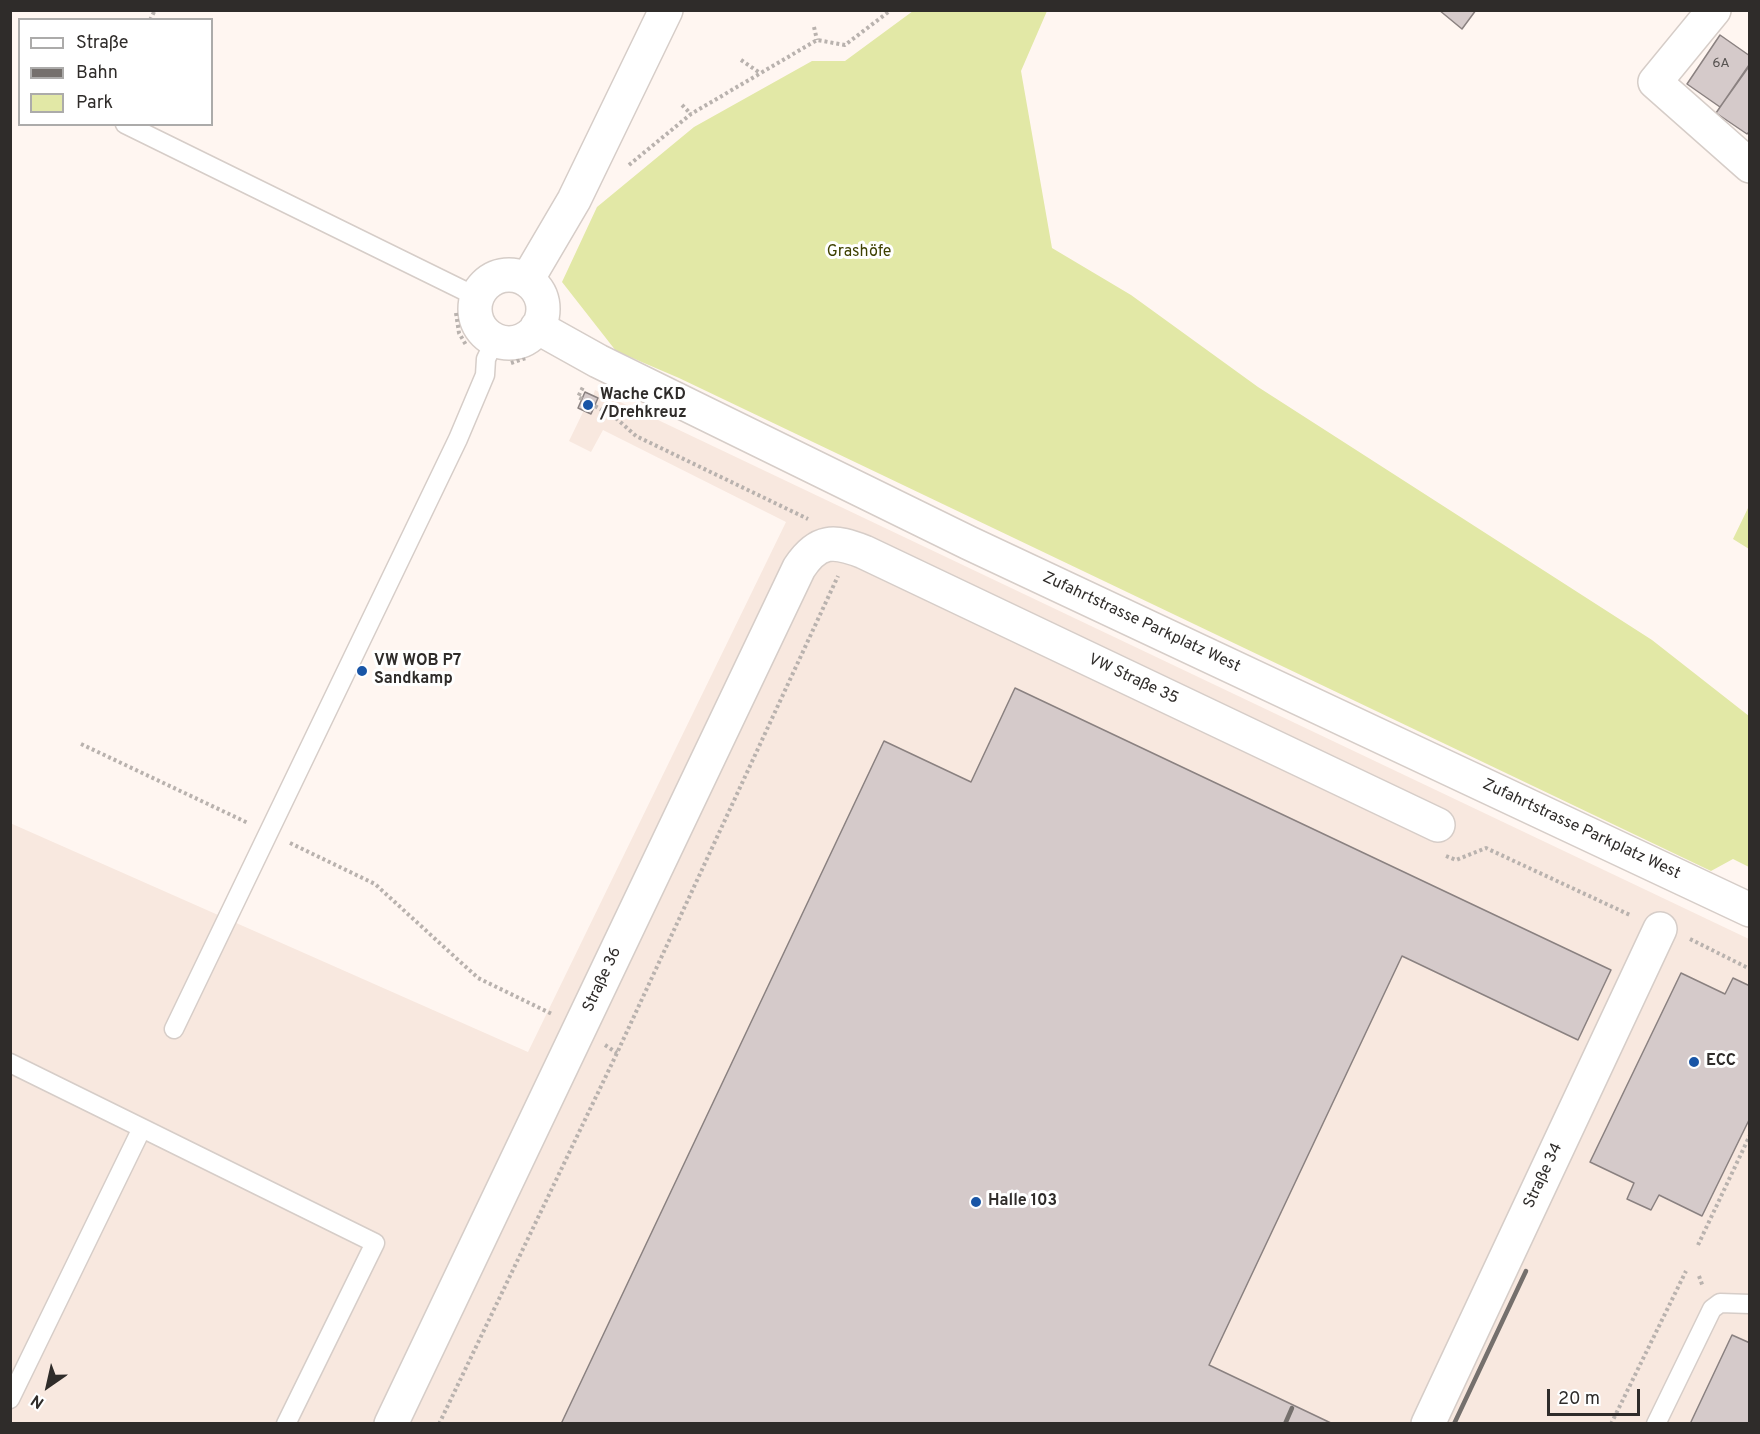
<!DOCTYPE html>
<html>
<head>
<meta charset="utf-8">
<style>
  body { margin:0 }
  #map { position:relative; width:1760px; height:1434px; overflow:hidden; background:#fff6f1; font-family:Overpass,sans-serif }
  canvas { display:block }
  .frame { position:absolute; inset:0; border:12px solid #2f2c2a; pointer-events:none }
  .legend { position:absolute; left:18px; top:18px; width:195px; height:108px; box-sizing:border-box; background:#fff; border:2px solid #acabaa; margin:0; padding:8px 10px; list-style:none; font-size:18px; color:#2f2c2a }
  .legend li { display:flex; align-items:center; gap:12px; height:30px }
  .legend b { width:30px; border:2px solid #acabaa }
  .north { position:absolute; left:18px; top:1356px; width:60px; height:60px; -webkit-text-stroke:4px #fff; paint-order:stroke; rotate:214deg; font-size:16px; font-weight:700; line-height:24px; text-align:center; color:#2f2c2a }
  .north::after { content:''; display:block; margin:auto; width:21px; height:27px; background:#2f2c2a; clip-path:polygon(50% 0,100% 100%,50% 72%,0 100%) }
  .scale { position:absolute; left:1547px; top:1389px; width:93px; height:27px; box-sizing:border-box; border:3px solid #2f2c2a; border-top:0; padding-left:8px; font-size:18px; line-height:21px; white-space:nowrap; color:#2f2c2a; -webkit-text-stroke:4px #fff; paint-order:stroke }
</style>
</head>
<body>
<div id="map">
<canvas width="1760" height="1434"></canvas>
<div class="frame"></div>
<ul class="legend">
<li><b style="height:8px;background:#fff"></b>Straße</li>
<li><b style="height:8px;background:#75706d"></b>Bahn</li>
<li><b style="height:16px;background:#e2e8a6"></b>Park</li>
</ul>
<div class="north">N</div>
<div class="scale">20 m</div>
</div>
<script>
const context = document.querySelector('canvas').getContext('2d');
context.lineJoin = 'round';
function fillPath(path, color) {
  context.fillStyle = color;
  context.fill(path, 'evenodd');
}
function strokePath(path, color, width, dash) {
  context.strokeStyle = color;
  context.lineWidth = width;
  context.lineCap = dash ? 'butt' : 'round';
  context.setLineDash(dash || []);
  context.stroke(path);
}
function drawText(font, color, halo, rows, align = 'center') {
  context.font = font + ' Overpass,sans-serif';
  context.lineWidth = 6;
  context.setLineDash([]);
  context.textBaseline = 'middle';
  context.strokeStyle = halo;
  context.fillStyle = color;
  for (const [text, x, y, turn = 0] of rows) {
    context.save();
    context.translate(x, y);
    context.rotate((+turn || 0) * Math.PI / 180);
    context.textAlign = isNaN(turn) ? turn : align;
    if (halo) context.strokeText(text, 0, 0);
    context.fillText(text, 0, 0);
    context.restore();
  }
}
fillPath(new Path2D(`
  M595,390L1749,939V1423H11L10,823L528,1052L786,522L603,430L591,452L569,441L584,410L592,413L598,398L593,396Z`), '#f8e8df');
fillPath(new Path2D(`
  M913,11H1047L1021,71L1052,248L1131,295L1258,387L1652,640L1749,716V867L1733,859L1711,871L679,378L616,351L562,282L597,207L694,127L812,61H845Z
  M1749,506V549L1733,539Z`), '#e2e8a6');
const building = new Path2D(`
  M1439,10H1476L1462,29Z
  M1720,35L1750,56V65L1720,107L1687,84Z
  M1749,65L1750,131L1747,134L1716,113Z
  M585,392L598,398L591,414L578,408Z
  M1015,688L1611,970L1578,1040L1402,956L1209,1365L1333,1424H561L884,741L971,782Z
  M1681,973L1725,994L1733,978L1750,986V1118L1702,1216L1659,1195L1651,1210L1640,1205L1627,1199L1634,1183L1590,1162Z
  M1732,1335L1750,1343V1424H1690Z`);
fillPath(building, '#d5caca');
strokePath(building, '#8a8180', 1.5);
const service = new Path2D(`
  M125,124L477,297
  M174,1029L458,439L485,375L486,359L495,340
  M10,1063L142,1128L10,1399
  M142,1128L375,1243L286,1424
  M1656,1424L1712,1309L1720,1303L1750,1304`);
const minor = new Path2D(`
  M1714,10L1655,82L1750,166
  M475 309a34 34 0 1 1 68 0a34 34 0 1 1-68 0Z
  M527,280L574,200L666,10
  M537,327L598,361L969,543L1750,910
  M391,1424L799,568C818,539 834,540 864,552L1438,825
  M1428,1424L1660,929`);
strokePath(service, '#d6cdc8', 21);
strokePath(minor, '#d6cdc8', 36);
strokePath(new Path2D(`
  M150,20L155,10
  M814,27L817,40
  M741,60L760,73
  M682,105L691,114
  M629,165L691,114L817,40L845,45L891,10
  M456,313L459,333L466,345
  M511,363L526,358
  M582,399L578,397L583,387
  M595,406L617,419L636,436L808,519
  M81,744L248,823
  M290,843L375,884L478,978L552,1014
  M1446,856L1456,860L1486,848L1630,915
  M1690,939L1750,969
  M605,1045L617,1053
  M1698,1245L1750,1135
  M1699,1276L1703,1287
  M439,1424L617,1053L838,576
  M1611,1424L1686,1271`), '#b9b2ae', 4, [3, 3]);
strokePath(service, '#fff', 18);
strokePath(minor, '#fff', 33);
strokePath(new Path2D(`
  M1285,1424L1292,1408
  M1454,1424L1526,1271`), '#75706d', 4.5);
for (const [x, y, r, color] of [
  [588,405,6,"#1955a6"],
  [362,671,6,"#1955a6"],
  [1694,1062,6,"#1955a6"],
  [976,1202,6,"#1955a6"]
]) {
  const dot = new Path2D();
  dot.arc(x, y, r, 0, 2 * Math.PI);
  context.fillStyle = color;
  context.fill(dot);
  strokePath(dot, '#fff', 2);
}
drawText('14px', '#585452', null, [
  ["6A",1721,64]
]);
drawText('16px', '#3e4001', '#fff', [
  ["Grashöfe",859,253]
]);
drawText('bold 16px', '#2f2c2a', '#fff', [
  ["Wache CKD",600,396],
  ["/Drehkreuz",600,414],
  ["VW WOB P7",374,662],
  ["Sandkamp",374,680],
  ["ECC",1706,1062],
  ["Halle 103",988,1202]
], 'left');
drawText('16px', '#2f2c2a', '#fff', [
  ["Zufahrtstrasse Parkplatz West",1141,623,25],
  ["VW Straße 35",1133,680,25],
  ["Zufahrtstrasse Parkplatz West",1581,830,25],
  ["Straße 36",603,980,-65],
  ["Straße 34",1544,1176,-65]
]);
</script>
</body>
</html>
